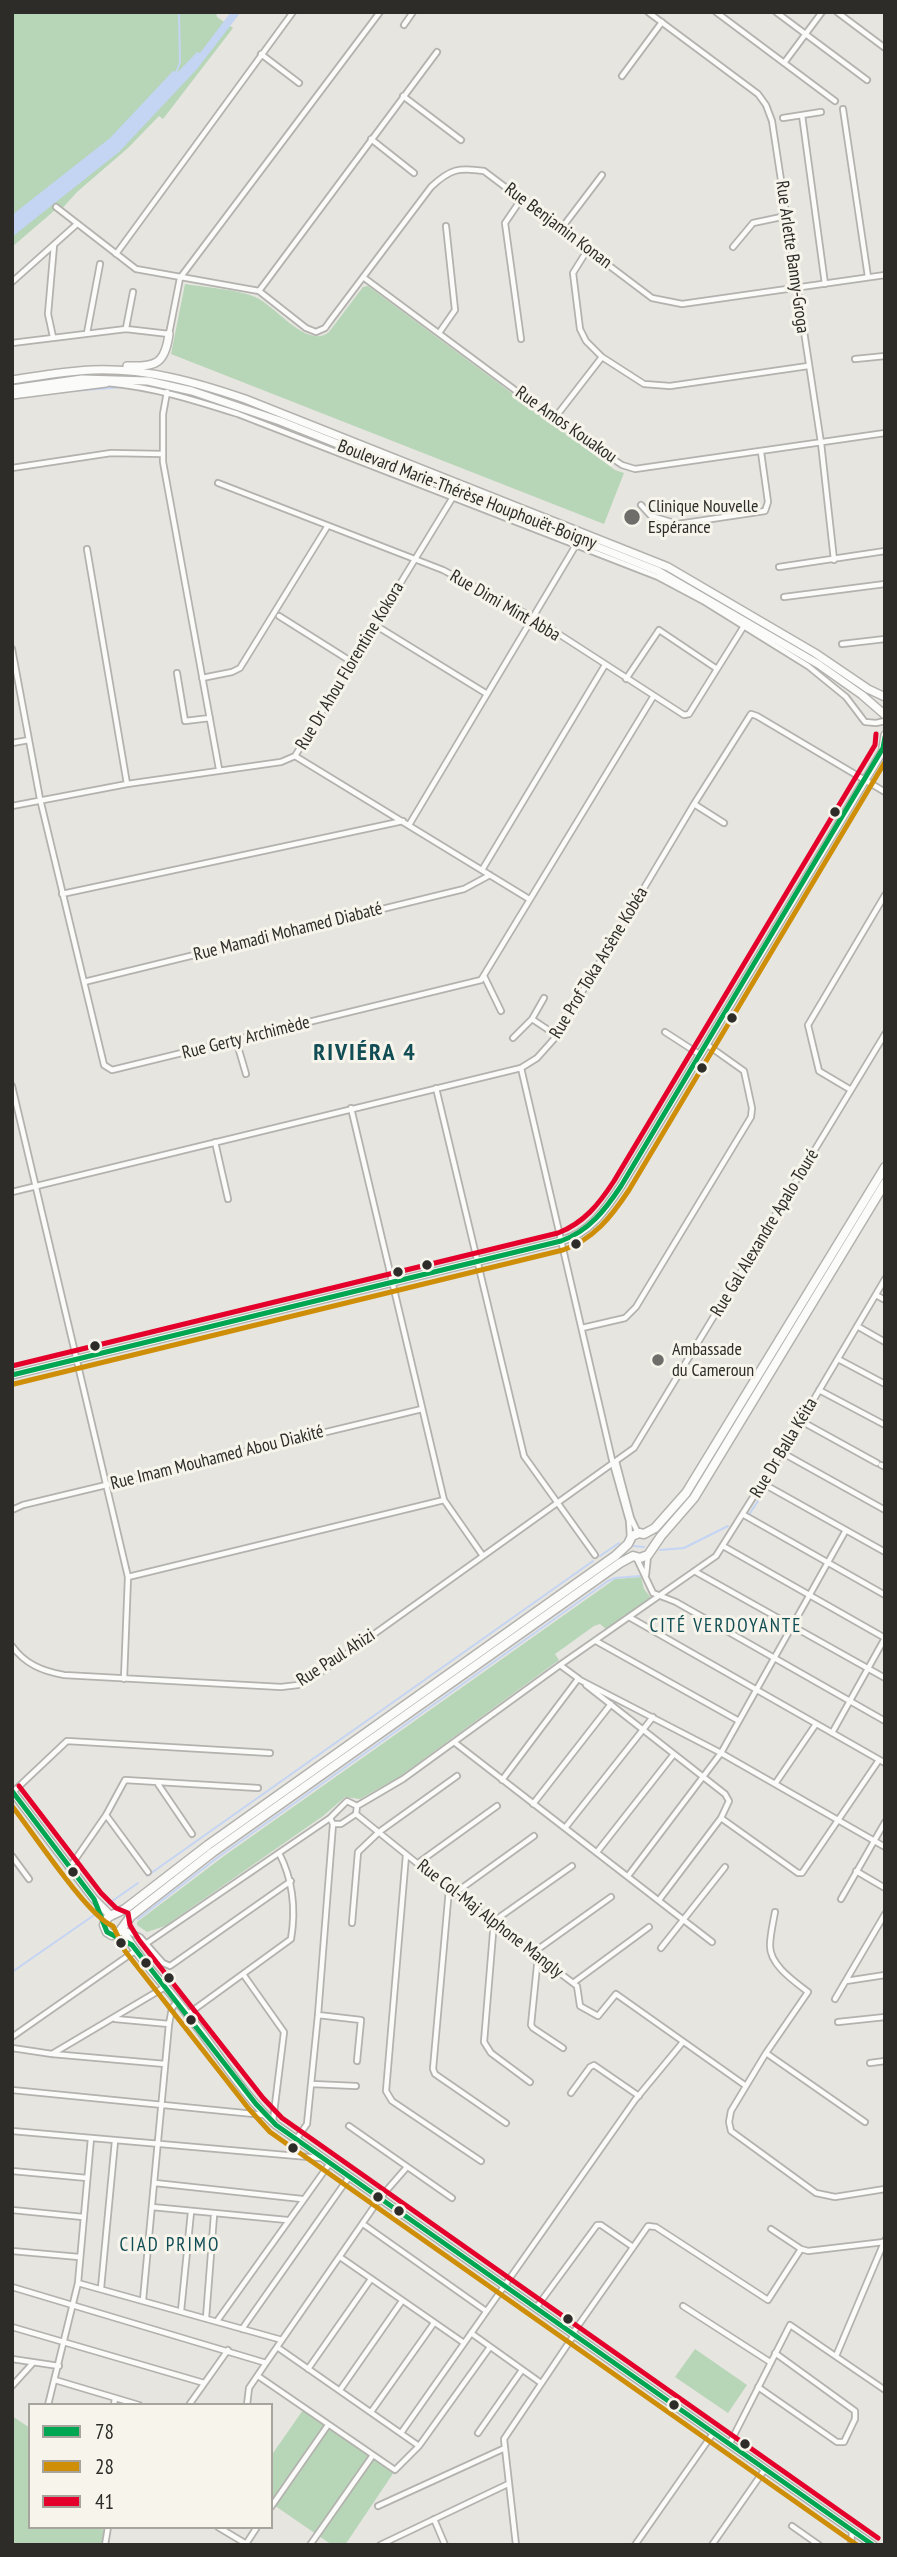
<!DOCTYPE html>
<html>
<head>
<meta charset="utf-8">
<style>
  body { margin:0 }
  #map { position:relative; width:897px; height:2557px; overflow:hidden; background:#e6e5e0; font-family:"PT Sans Narrow",sans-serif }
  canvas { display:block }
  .frame { position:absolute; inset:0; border:14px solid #2d2c29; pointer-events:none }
  .legend { position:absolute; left:28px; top:2403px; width:245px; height:126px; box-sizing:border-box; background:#f6f4eb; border:2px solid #a6a49d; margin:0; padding:9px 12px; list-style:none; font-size:21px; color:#2d2c29 }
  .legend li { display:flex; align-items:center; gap:14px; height:35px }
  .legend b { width:35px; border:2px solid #a6a49d }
</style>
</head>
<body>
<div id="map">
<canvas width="897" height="2557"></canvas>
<div class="frame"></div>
<ul class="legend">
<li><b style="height:9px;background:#00a651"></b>78</li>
<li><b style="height:9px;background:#cf8e08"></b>28</li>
<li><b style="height:9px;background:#e4002b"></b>41</li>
</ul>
</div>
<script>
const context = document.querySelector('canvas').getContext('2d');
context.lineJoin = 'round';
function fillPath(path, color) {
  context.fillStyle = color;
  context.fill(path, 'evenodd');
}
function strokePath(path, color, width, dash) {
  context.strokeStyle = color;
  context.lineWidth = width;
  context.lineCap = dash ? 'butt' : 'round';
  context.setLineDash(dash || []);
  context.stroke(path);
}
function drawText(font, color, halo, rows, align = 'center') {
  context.font = font + ' "PT Sans Narrow",sans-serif';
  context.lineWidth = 6;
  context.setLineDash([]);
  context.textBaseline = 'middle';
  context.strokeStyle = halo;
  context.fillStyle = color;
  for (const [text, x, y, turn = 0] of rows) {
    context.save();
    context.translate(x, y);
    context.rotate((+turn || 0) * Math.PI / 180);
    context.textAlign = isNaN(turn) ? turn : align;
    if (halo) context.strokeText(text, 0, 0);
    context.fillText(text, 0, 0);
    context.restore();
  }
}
fillPath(new Path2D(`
  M12,12H216L217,17L233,28L163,119L159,116L128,148L77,192L58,213L55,210L12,247Z
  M185,284C203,287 240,290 255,297C275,305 307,350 329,332L363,287L368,286L615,470L624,473L604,524L171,354Z
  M641,1577L644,1589L651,1598L606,1629L600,1624L594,1626L555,1654L559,1660L399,1777L360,1799L345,1797L323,1816L165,1926L147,1932L137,1925V1922L149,1913L224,1856L615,1579Z
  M695,2349L747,2385L728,2413L675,2377Z
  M303,2410L394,2472L345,2545H332L271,2503V2456Z
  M12,2416L30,2428V2527H104L102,2545H12Z`), '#b7d5b7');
fillPath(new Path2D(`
  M231,12H241L197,69L119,152L12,237V215L110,138L173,71L178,72L197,52L200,53Z`), '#c4d4f3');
strokePath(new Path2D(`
  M176,73L180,62L179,12
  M73,391L123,387
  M746,1519L766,1489
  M634,1546L644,1547
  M660,1550L684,1548L728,1526
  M600,1556L619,1543
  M147,1876L593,1561
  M108,1904L138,1883
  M138,1919L217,1858L608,1581L615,1578L640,1576
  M12,1972L100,1911`), '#c4d4f3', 2);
const minor = new Path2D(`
  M648,12L758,94L766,105L772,121L821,443L834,560
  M716,12L835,101
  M776,12L867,80
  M837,12L885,48
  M404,25L413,12
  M261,54L299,83
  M784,63L822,12
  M622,76L662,22
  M403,96L461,140
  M843,109L868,277
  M802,115L825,284
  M783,118L821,112
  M371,139L414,173
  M56,207L136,269L259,291L306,328L316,332L325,328L330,321L431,187C450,169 459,167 484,171L652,298L682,304L885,275
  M561,229L602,175
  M733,247L753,223L786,216
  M588,249L573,273L580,329L586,341L602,357L644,384L670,386L808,366
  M116,254L293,12
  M363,277L554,419L622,465L635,469L885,433
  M12,282L77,224
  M259,291L437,52
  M126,328L133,292
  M87,333L100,264
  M439,333L455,310L446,226
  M53,337L48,314L54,245
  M521,339L505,223L522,198
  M12,343L126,329L169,334L180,278L380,12
  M855,359L885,356
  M107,383C153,387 194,400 238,414L658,577L705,602L808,666L846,697L865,722L876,723L885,721
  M167,392L163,414V462L219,769
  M554,419L602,357
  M12,468L111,453L163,454
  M218,483L443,570L534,618L684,715L689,714L744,626
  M641,505L651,516L678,524L765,511L768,502L761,452
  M87,549L127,784
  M779,567L885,551
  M784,597L885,584
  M279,616L352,662
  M375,625L487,694
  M842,644L885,639
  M12,649L40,799L104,1065L112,1070L481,980L653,697
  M177,673L185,721L210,718
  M202,678L232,672L240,668L327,527
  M626,679L659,630L717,669
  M12,743L29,740
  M295,756L529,899
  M694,804L724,823
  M12,806L127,784L281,762L295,756L453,497
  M409,825L576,545
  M482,870L605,665
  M62,894L403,821
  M484,976L501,1011
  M84,982L464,889L490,875
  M532,1019L556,1035
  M665,1032L699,1054
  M513,1038L532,1019L544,998
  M236,1040L246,1074
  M521,1068L613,1464L629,1521L630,1538
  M12,1086L128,1577L124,1679
  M436,1088L524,1456L595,1555
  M851,1090L819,1071L808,1025L885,895
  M351,1108L444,1500L483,1556
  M215,1142L228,1199
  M12,1192L521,1068L537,1058L554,1039L694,804L751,714L757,716L885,792
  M876,1295L885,1300
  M857,1326L885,1342
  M582,1328L625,1318L636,1307L751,1117L752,1108L744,1071L706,1044
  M838,1359L885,1384
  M819,1390L885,1425
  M801,1421L877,1463
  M781,1452L885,1510
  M616,1461L631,1518L638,1533
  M881,1465L885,1467
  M762,1483L885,1552
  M12,1510L23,1505L422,1409
  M744,1515L885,1595
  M723,1546L885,1638
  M637,1559L653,1593L676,1602L885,1721
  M696,1572L885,1678
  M646,1575L648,1556
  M128,1577L444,1500
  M629,1617L885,1763
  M596,1641L739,1721
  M12,1646C25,1664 42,1671 64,1675L281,1687L298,1685L321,1672L634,1448L885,1034
  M560,1665L579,1679
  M586,1685L725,1794L729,1801L721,1818L659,1900
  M832,1733L885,1638
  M454,1742L712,1942
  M502,1780L578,1679L721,1753L885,1847
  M158,1784L192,1834
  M775,1784L816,1724
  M13,1792L67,1741L270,1753
  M347,1801L357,1806L356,1814L341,1824H333L330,1818Z
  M533,1804L611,1704
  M357,1806L403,1779L560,1665L716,1556L801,1421L885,1279
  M356,1814L449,1889L577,1986L580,2006L598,2016L616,1994L746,2086
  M106,1815L148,1872
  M721,1818L798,1873H802L879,1760
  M565,1828L653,1717
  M597,1852L674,1754
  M406,1855L386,2091L392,2101L481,2161
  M12,1856L29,1879
  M418,1863L497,1806
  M70,1867L106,1815L125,1780L258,1788
  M856,1871L885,1888
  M628,1876L721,1753L846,1530
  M449,1889L433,2069L435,2074L506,2123
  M455,1893L534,1836
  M841,1899L885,1822
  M775,1912C773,1923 770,1935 770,1946C770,1965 794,1981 808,1992L766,2053L731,2111L729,2122L731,2131L816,2193L835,2197L885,2189
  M352,1923L358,1852L379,1832L457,1776
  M123,1929L140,1937L163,1963L170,1966L291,1881
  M147,1943L330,1818
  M661,1948L725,1867
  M534,1952L611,1897
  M538,1956L531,2025L533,2028L563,2048
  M243,1974L284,2032L273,2121
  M846,1981L885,1975
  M573,1983L649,1927
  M835,1999L885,1914
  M188,2014L291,1939C296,1909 293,1880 279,1853
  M318,2015L361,2020L357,2061
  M115,2019L169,2024
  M838,2022L885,2017
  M12,2037L135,1951
  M12,2048L52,2054L165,2064
  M766,2053L865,2122
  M52,2054L165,1987
  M870,2063L885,2061
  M530,2082L491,2053L484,2042L494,1921L572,1866
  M312,2084L356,2086
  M12,2090L264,2115
  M571,2093L590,2067L594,2065L639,2096
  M349,2126L452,2198
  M12,2131L320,2158
  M297,2138L307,2124L318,2015L333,1824
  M12,2171L87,2178
  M155,2183L302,2199
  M152,2207L287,2220
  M12,2210L83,2217
  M363,2224L486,2311
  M771,2229L801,2249L808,2251L884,2242
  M12,2251L79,2257
  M340,2257L464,2343
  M78,2283L282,2340
  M12,2287L266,2363
  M101,2288L115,2141
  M143,2300L169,2024L172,2008L177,2002
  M683,2306L770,2362
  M536,2308L597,2225H601L633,2247
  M181,2311L191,2212
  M206,2318L214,2215
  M217,2321L330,2163
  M12,2327L204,2383
  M242,2329L349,2177
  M471,2333L541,2383
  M573,2333L648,2226L656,2227L768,2300L801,2249
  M277,2347L419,2446
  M836,2356L885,2240
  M12,2359L59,2366
  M308,2369L371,2279
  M258,2376L395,2470L419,2446L490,2347
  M55,2380L139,2405
  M12,2386L32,2364
  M758,2387L837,2442H844L855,2419V2411L775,2353
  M340,2390L402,2301
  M48,2405L78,2283L91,2138
  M114,2405L115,2398
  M189,2405L228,2350
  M247,2405L249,2388L266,2363L380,2198L407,2167
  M371,2412L434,2323
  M401,2433L635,2100L683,2042
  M478,2433L522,2370
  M730,2443L790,2325L885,2390
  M378,2506L505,2448
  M271,2507L328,2425
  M434,2519L445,2545
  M792,2526L819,2545
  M218,2527L248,2545
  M246,2544L257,2527
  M105,2545L108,2527
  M310,2545L373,2455
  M380,2545L508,2484
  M516,2545L504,2439L574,2335
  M635,2545L714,2432
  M712,2545L765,2469
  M851,2545L852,2532`);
const secondary = new Path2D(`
  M127,366C156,367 165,364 169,334
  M12,380C39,376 66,371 93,370C146,368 195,382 245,399L668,567L815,653L868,689L885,697
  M12,389L82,379L148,381L192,391L280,421L658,571L818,664L862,695L885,715
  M12,395L106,383
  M883,748L885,735
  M12,1375L561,1241C590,1233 605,1210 621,1186L885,747
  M12,1791L94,1899L111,1916
  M122,1928C138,1960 167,1986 188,2015C217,2051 242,2094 276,2125L873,2545`);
const trunk = new Path2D(`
  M885,1167L686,1493L655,1528L644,1534L639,1533L632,1536L628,1544L615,1556L208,1845L125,1909L108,1917L104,1925L107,1932L112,1935L120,1931L131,1916L213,1852L620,1563L633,1556L640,1558L648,1555L661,1536L694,1498L885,1183`);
strokePath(minor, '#b3b2ae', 8);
strokePath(secondary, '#b3b2ae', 10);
strokePath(trunk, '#b3b2ae', 11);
strokePath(minor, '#fbfbfa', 4.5);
strokePath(secondary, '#fbfbfa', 7);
strokePath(trunk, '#fbfbfa', 8);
strokePath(new Path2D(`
  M12,1375L561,1241C589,1231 605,1210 621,1186L883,748L885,737
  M12,1791L94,1899L107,1932L132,1945L256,2104L276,2125L873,2545`), '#00a651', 5);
strokePath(new Path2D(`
  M14,1384L563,1250C594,1239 611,1217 629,1190L885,762
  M12,1806C31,1830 89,1918 113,1926L125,1951L249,2109L270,2132L857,2545`), '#cf8e08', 5);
strokePath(new Path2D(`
  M12,1366L558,1233C584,1223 599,1204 614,1181L875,745L876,734
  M19,1786L101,1893L116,1908L128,1913L130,1925L139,1940L263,2098L282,2118L878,2538`), '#e4002b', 5);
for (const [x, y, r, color] of [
  [632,517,9,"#6e6d69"],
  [835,812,6,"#2d2c29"],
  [732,1018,6,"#2d2c29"],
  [702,1068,6,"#2d2c29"],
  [576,1244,6,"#2d2c29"],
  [427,1265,6,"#2d2c29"],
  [398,1272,6,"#2d2c29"],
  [95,1346,6,"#2d2c29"],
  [658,1360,7,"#6e6d69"],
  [73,1872,6,"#2d2c29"],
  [121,1943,6,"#2d2c29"],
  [146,1963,6,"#2d2c29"],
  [169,1978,6,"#2d2c29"],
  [191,2020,6,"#2d2c29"],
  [293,2148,6,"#2d2c29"],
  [378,2197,6,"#2d2c29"],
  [399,2211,6,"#2d2c29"],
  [568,2319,6,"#2d2c29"],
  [674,2405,6,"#2d2c29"],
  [745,2444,6,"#2d2c29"]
]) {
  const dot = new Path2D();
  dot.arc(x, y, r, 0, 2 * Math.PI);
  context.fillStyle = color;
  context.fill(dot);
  strokePath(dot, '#f6f4eb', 2.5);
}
drawText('18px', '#2d2c29', '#f6f4eb', [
  ["Rue Benjamin Konan",558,226,37],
  ["Rue Arlette Banny-Groga",792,257,82],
  ["Rue Amos Kouakou",566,425,35],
  ["Boulevard Marie-Thérèse Houphouët-Boigny",467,495,21],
  ["Rue Dimi Mint Abba",505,606,30],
  ["Rue Dr Ahou Florentine Kokora",350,666,-59],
  ["Rue Mamadi Mohamed Diabaté",288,932,-14],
  ["Rue Prof Toka Arsène Kobéa",599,963,-59],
  ["Rue Gerty Archimède",246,1038,-14],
  ["Rue Gal Alexandre Apalo Touré",765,1233,-59],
  ["Rue Dr Balla Kéita",784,1448,-59],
  ["Rue Imam Mouhamed Abou Diakité",217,1458,-14],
  ["Rue Paul Ahizi",336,1658,-33],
  ["Rue Col-Maj Alphone Mangly",490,1919,38]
]);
drawText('18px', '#2d2c29', '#f6f4eb', [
  ["Clinique Nouvelle",648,507],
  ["Espérance",648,528],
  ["Ambassade",672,1350],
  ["du Cameroun",672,1371]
], 'left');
context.letterSpacing = '2px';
drawText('19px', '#114d55', '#f6f4eb', [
  ["CITÉ VERDOYANTE",726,1627],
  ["CIAD PRIMO",170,2246]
]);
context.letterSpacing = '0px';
context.letterSpacing = '2px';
drawText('bold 24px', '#114d55', '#f6f4eb', [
  ["RIVIÉRA 4",365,1053]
]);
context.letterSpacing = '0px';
</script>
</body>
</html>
